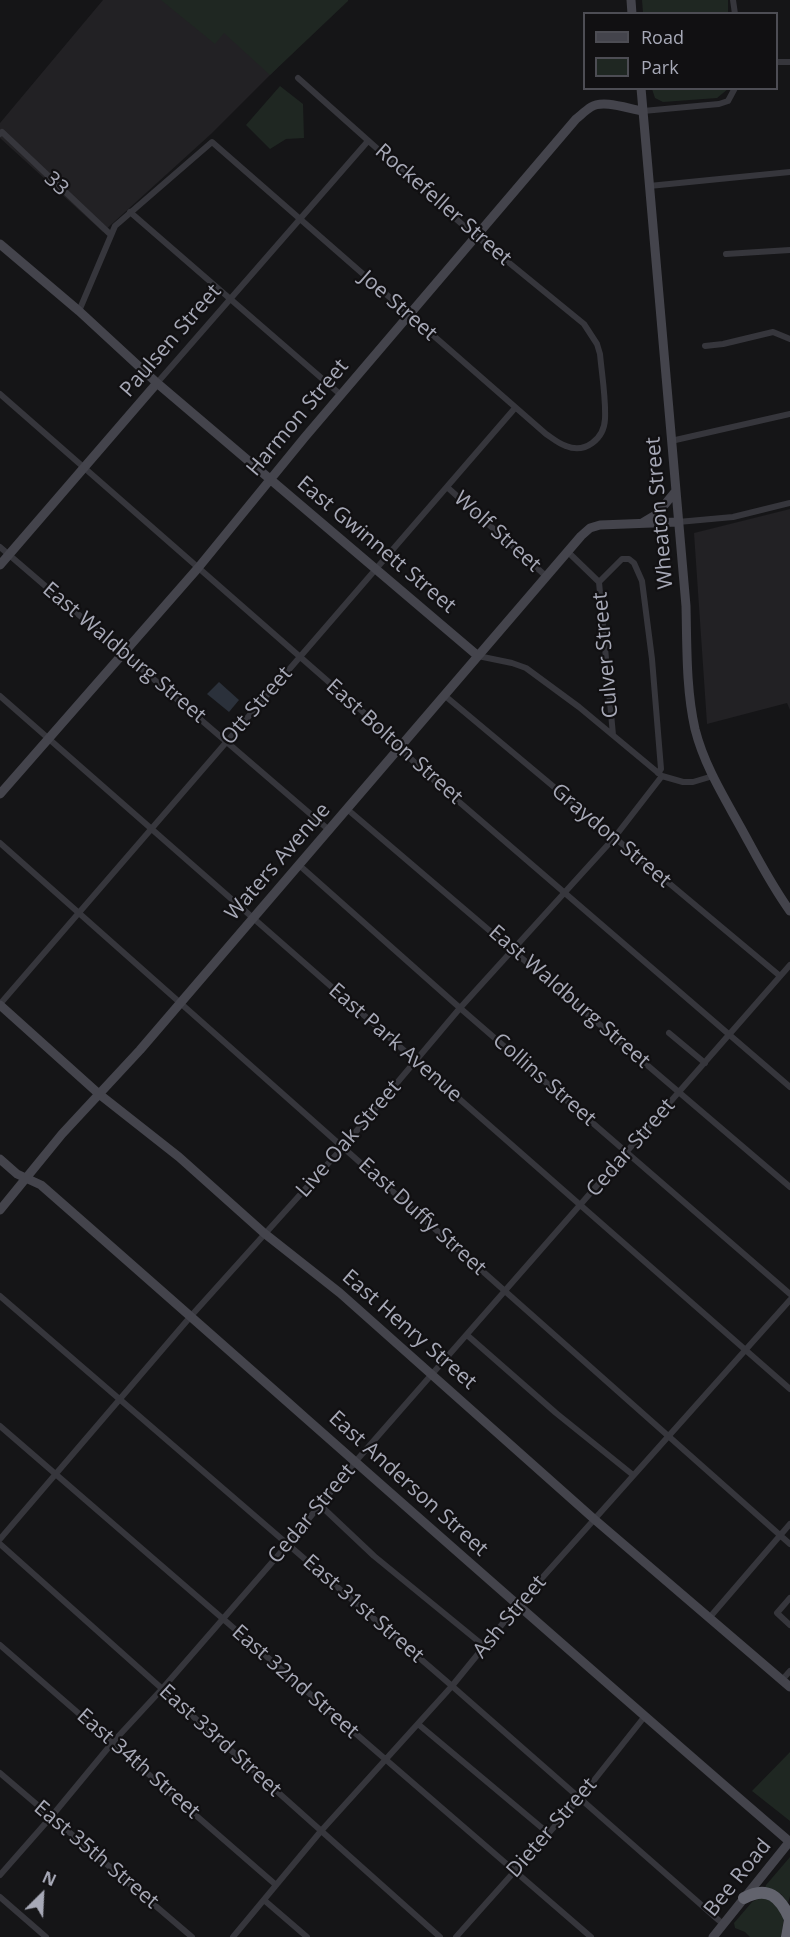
<!DOCTYPE html>
<html>
<head>
<meta charset="utf-8">
<style>
  body { margin:0 }
  #map { position:relative; width:790px; height:1937px; overflow:hidden; background:#151517; font-family:"Open Sans",sans-serif }
  canvas { display:block }
  .legend { position:absolute; left:583px; top:12px; width:195px; height:78px; box-sizing:border-box; background:#111012; border:2px solid #4d4d54; margin:0; padding:8px 10px; list-style:none; font-size:18px; color:#a7a9b7 }
  .legend li { display:flex; align-items:center; gap:12px; height:30px }
  .legend b { width:30px; border:2px solid #4d4d54 }
  .north { position:absolute; left:12px; top:1865px; width:60px; height:60px; -webkit-text-stroke:4px #111012; paint-order:stroke; rotate:24deg; font-size:16px; font-weight:700; line-height:24px; text-align:center; color:#a7a9b7 }
  .north::after { content:''; display:block; margin:auto; width:21px; height:27px; background:#a7a9b7; clip-path:polygon(50% 0,100% 100%,50% 72%,0 100%) }
</style>
</head>
<body>
<div id="map">
<canvas width="790" height="1937"></canvas>
<ul class="legend">
<li><b style="height:8px;background:#44444c"></b>Road</li>
<li><b style="height:16px;background:#1f2722"></b>Park</li>
</ul>
<div class="north">N</div>
</div>
<script>
const context = document.querySelector('canvas').getContext('2d');
context.lineJoin = 'round';
function fillPath(path, color) {
  context.fillStyle = color;
  context.fill(path, 'evenodd');
}
function strokePath(path, color, width, dash) {
  context.strokeStyle = color;
  context.lineWidth = width;
  context.lineCap = dash ? 'butt' : 'round';
  context.setLineDash(dash || []);
  context.stroke(path);
}
function drawText(font, color, halo, rows, align = 'center') {
  context.font = font + ' "Open Sans",sans-serif';
  context.lineWidth = 4.5;
  context.setLineDash([]);
  context.textBaseline = 'middle';
  context.strokeStyle = halo;
  context.fillStyle = color;
  for (const [text, x, y, turn = 0] of rows) {
    context.save();
    context.translate(x, y);
    context.rotate((+turn || 0) * Math.PI / 180);
    context.textAlign = isNaN(turn) ? turn : align;
    if (halo) context.strokeText(text, 0, 0);
    context.fillText(text, 0, 0);
    context.restore();
  }
}
fillPath(new Path2D(`
  M103,0H341L343,2L211,134L103,232L0,138V123Z
  M790,509V710L787,703L707,724L694,533Z`), '#222124');
fillPath(new Path2D(`
  M161,0H348V1L270,75L224,33L215,44Z
  M642,0H728V13H643Z
  M280,86L303,104L304,138L286,139L270,149L246,125Z
  M652,89V88L728,89L717,98L663,102L655,98Z
  M790,1752V1821L752,1791Z
  M790,1857V1896L788,1903L781,1894L765,1888L766,1885Z
  M760,1898H772L784,1918L781,1937H750L745,1932L735,1928L734,1923L752,1902Z`), '#1f2722');
fillPath(new Path2D(`
  M219,682L239,700L229,712L207,694Z`), '#2b313b');
strokePath(new Path2D(`
  M733,0L735,14
  M776,62H790
  M643,111L719,104L728,101L735,88
  M0,134L2,132L111,235
  M649,186L790,172
  M130,212L341,395
  M726,254L790,250
  M79,311L115,226L212,142L546,434C552,438 559,444 566,446C585,454 604,439 605,419C606,398 602,376 600,354L597,344L584,324L464,226L298,78
  M705,346L723,344L773,332L790,339
  M157,383L368,141
  M0,394L395,740L399,748L436,782L790,1087
  M671,441L790,414
  M447,487L547,577
  M678,522L733,517L790,503
  M0,547L329,830
  M568,552L599,582L613,735
  M599,582L622,559H629L634,563L642,581L652,659L661,769L658,773
  M478,656L512,663L526,668L579,707L662,776L683,782H693L713,776
  M444,695L780,976
  M0,696L790,1389
  M347,809L790,1187
  M0,843L790,1544
  M299,865L460,1008L790,1294
  M0,1004L515,408
  M669,1033L705,1063
  M0,1296L452,1686L723,1924
  M467,1335L556,1413L633,1475
  M0,1426L591,1937
  M320,1505L374,1556L484,1646
  M0,1539L191,1316L343,1147L460,1008L614,838L662,776
  M0,1544L440,1937
  M790,1598L777,1613L790,1625
  M710,1617L790,1524
  M0,1645L276,1885
  M782,1680L790,1671
  M418,1724L548,1833
  M0,1773L192,1937
  M0,1875L51,1817L113,1742L162,1689L288,1544L356,1461L790,965
  M0,1897L46,1937
  M264,1900L307,1937
  M233,1937L321,1831L452,1686L517,1606L790,1300
  M456,1937L580,1798L645,1716`), '#36363c', 6);
strokePath(new Path2D(`
  M631,0L632,14
  M641,88L686,606C687,647 686,689 695,729C704,765 724,797 741,828C757,857 771,885 790,911
  M0,244L79,311L157,383L478,656
  M642,523L657,514L675,492
  M0,565L157,383
  M0,794L198,568L305,437L576,119C581,115 586,110 591,107C603,99 629,109 643,111
  M0,1005L99,1094L179,1157L264,1233L340,1293L594,1519L790,1687
  M0,1159L17,1174L41,1185C291,1404 538,1625 790,1842
  M0,1210L62,1134L140,1050L581,536L590,528L600,525L678,522
  M713,1937L790,1841`), '#44444c', 9);
strokePath(new Path2D(`
  M744,1898C768,1885 780,1897 790,1919
  M787,1937L790,1920`), '#62636d', 12);
drawText('21px', '#a7a9b7', '#111012', [
  ["33",56,184,43],
  ["Rockefeller Street",443,205,41],
  ["Joe Street",398,306,41],
  ["Paulsen Street",171,341,-49],
  ["Harmon Street",298,418,-50],
  ["Wheaton Street",660,513,-95],
  ["Wolf Street",497,532,42],
  ["East Gwinnett Street",376,545,40],
  ["East Waldburg Street",124,653,40],
  ["Culver Street",606,655,-95],
  ["Ott Street",257,706,-49],
  ["East Bolton Street",394,742,42],
  ["Graydon Street",611,836,40],
  ["Waters Avenue",278,862,-49],
  ["East Waldburg Street",569,997,41],
  ["East Park Avenue",395,1043,41],
  ["Collins Street",544,1080,41],
  ["Live Oak Street",349,1139,-49],
  ["Cedar Street",631,1148,-49],
  ["East Duffy Street",422,1217,42],
  ["East Henry Street",409,1330,41],
  ["East Anderson Street",408,1484,42],
  ["Cedar Street",312,1514,-50],
  ["East 31st Street",363,1609,41],
  ["Ash Street",510,1617,-50],
  ["East 32nd Street",295,1682,41],
  ["East 33rd Street",220,1741,42],
  ["East 34th Street",138,1764,41],
  ["Dieter Street",552,1828,-49],
  ["East 35th Street",96,1855,40],
  ["Bee Road",738,1878,-51]
]);
</script>
</body>
</html>
